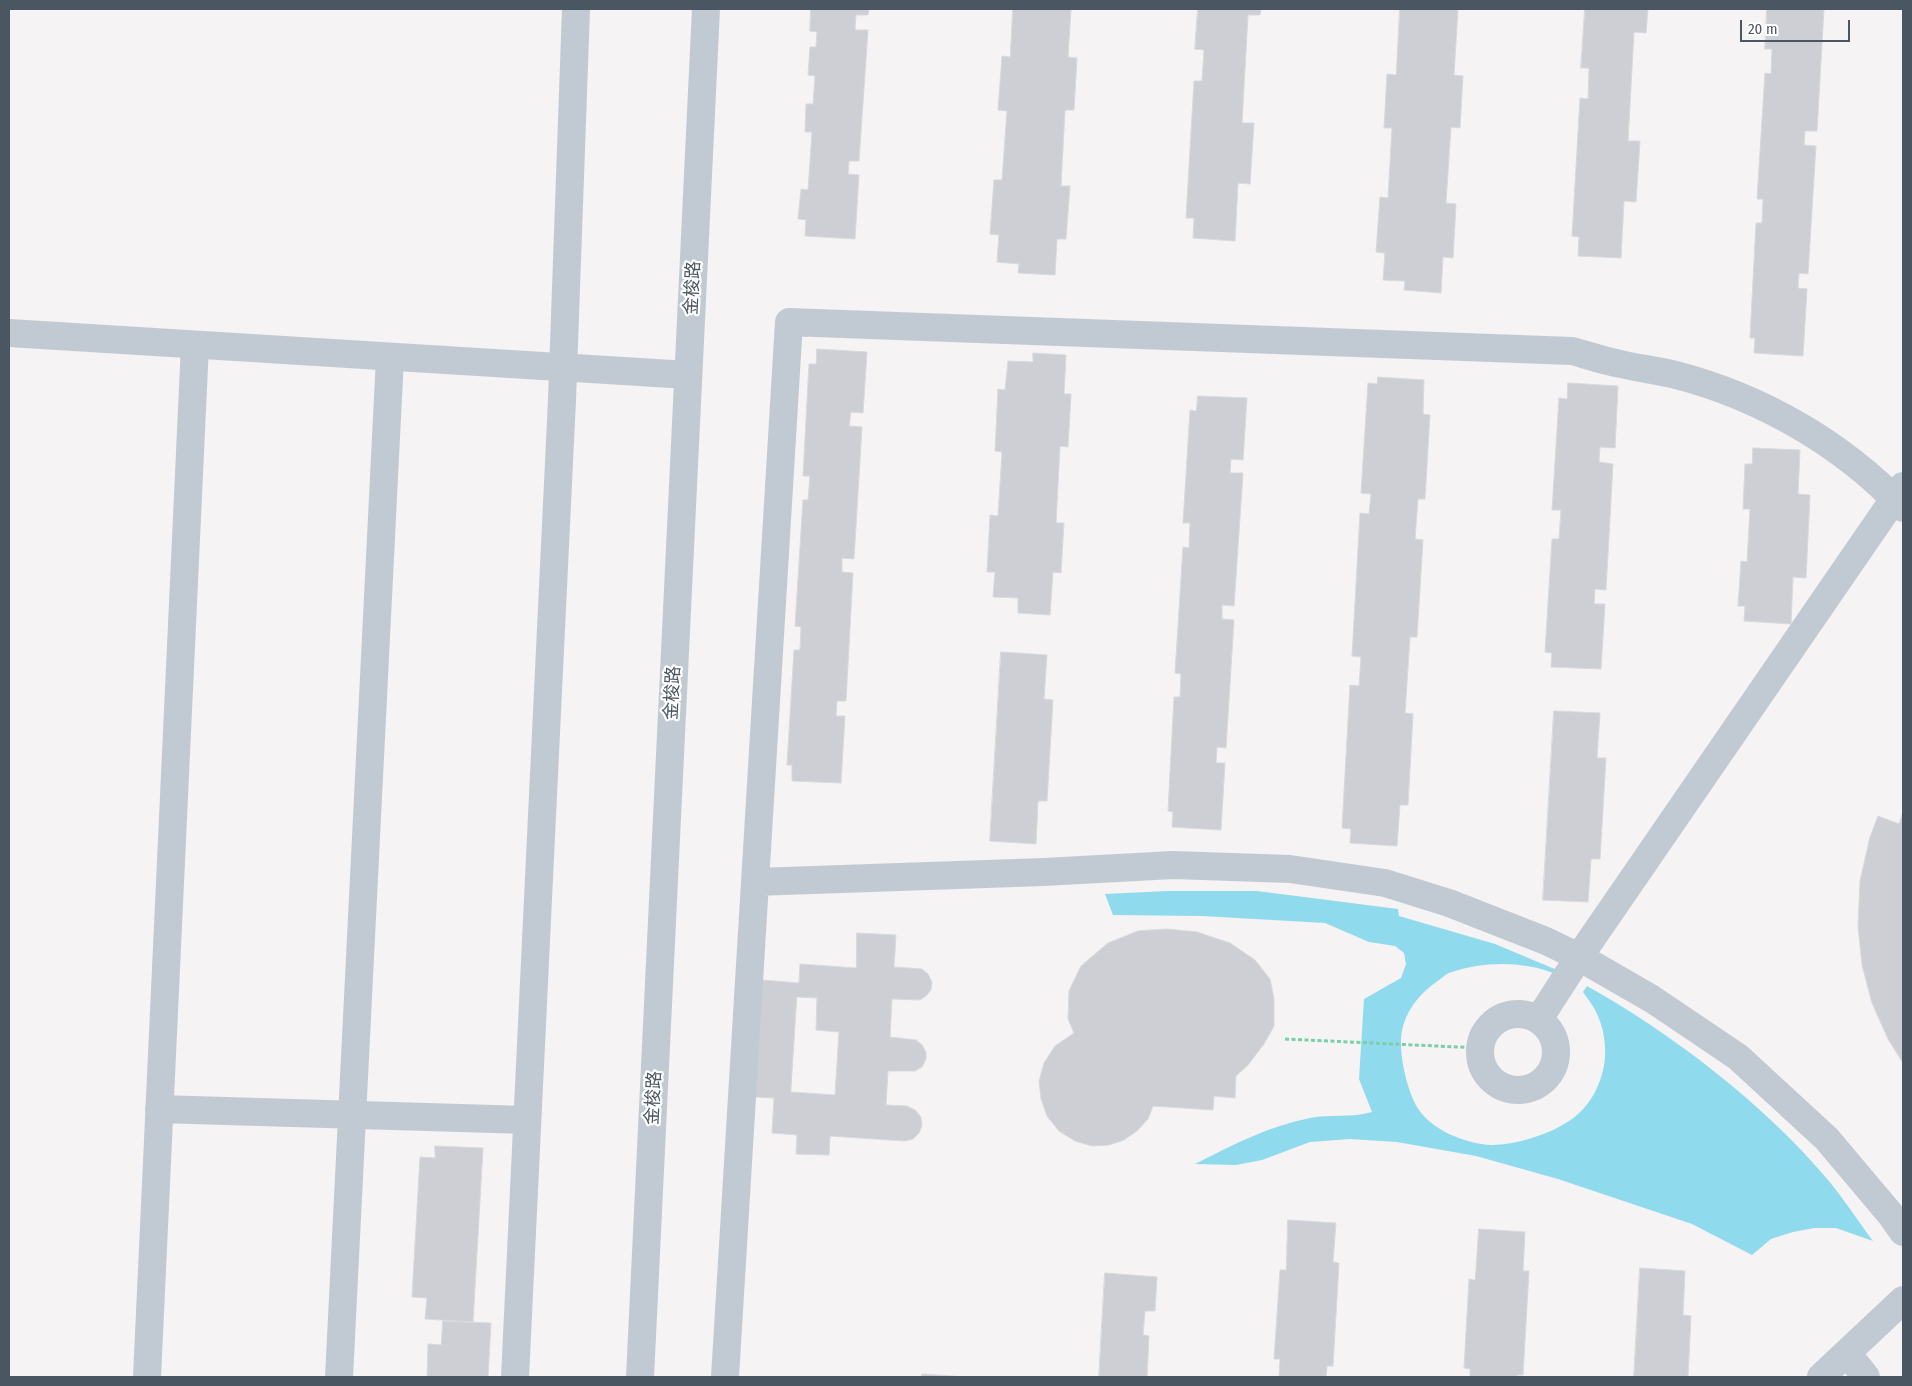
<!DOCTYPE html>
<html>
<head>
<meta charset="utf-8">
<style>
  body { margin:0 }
  #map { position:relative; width:1912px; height:1386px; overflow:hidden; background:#f5f3f3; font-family:"Fira Sans Condensed",sans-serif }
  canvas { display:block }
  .frame { position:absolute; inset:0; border:10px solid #4a5661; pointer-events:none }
  .scale { position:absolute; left:1740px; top:20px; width:110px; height:22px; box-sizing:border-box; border:2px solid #4a5661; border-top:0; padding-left:6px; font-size:15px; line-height:18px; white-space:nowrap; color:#4a5661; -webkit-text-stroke:4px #fff; paint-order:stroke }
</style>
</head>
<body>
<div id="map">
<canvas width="1912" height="1386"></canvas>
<div class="frame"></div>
<div class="scale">20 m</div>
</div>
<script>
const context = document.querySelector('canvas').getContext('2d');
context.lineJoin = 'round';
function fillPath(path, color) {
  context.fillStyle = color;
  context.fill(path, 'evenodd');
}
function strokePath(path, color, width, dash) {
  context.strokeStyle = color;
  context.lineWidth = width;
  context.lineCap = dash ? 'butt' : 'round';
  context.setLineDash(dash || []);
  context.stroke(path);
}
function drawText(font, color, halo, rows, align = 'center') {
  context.font = font + ' "Fira Sans Condensed","Noto Sans SC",sans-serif';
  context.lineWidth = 4.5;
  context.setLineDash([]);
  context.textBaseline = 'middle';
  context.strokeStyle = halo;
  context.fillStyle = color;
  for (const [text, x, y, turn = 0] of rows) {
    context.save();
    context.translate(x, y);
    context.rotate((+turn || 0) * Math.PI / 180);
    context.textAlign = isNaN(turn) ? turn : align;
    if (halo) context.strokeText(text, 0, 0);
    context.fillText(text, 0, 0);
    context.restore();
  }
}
fillPath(new Path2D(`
  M1167,891H1257L1398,909L1399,916L1495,944L1557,970L1556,974C1524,961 1484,961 1452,972C1447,973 1443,977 1439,980C1417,995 1400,1017 1401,1045C1401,1063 1409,1096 1419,1110C1432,1129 1459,1140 1481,1144C1508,1149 1557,1133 1577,1115C1592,1102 1600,1085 1604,1066C1607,1048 1604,1026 1595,1010C1592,1004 1587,998 1583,992L1587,986C1673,1034 1765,1105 1828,1180C1844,1199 1858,1221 1873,1241L1836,1228H1814L1793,1232L1771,1239L1752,1255L1692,1224L1558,1179L1476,1156L1397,1142L1350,1139L1310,1142L1262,1160L1236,1165L1195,1164C1232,1145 1269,1126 1310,1118C1331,1114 1352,1118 1372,1112L1359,1079L1364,999L1401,978L1406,964L1404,953L1395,946L1369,942L1325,923L1202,916L1113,915L1105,894Z`), '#90daee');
const building = new Path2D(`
  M811,9H869L868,15H856L855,30H868L859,161H849L848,174L859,175L855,239L805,236L806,220L798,219L801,189L808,190L812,132H805L806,104H813L815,76L808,75L810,47H816L817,32L810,31Z
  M1013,9H1071L1068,57L1077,58L1074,110H1065L1061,186H1070L1066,239H1057L1055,275L1018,273L1019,264L997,262L999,235L990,234L994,180H1002L1007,111L998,110L1002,56L1010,57Z
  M1198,9H1261L1260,15H1248L1242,123H1254L1250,184L1238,183L1235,241L1193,238L1194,218H1186L1194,81H1202L1204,50L1195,49Z
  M1400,9H1458L1454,75L1463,76L1460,128L1451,127L1446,203L1456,204L1453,258L1443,257L1441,293L1404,290L1405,281L1383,280L1385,253L1376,252L1380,197L1388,198L1392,128H1384L1387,74L1396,75Z
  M1585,9H1648L1646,33L1634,32L1628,141H1640L1636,202L1624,201L1621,258L1578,256L1579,237L1572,236L1580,98L1588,99L1589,68H1581Z
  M1767,9H1824L1817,131H1805L1804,145L1816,146L1808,274L1799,273L1798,288L1807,289L1803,356L1754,353L1755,338H1750L1756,223H1762L1763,199H1757L1765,73L1771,74L1772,49H1765Z
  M817,349L867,352L863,413L851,412L849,426L862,427L854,559L842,558V572L853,573L846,701H837L836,716H845L841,783L792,781V765H787L794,650H800L801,627L795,626L803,500H808L810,476H803L809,364H816Z
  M1033,353L1066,355L1064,394H1071L1068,447L1060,446L1056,523H1064L1061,573L1053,572L1050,615L1018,613V598L993,597L995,572H987L990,515L998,516L1002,452L995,451L998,389L1005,390L1008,361L1033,362Z
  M1378,377L1424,380L1423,414L1430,415L1425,499H1418L1415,539L1423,540L1417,637H1410L1405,713L1413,714L1408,805H1400L1397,846L1350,843L1351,829L1342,828L1350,685L1359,686L1361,657L1352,656L1360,513L1369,514L1371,494L1361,493L1368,383L1377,384Z
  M1568,383L1618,386L1615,448L1600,447L1599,462L1613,464L1606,590L1595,589L1594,604H1605L1601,669L1551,667L1552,653L1545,652L1552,539H1559L1561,510H1552L1559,398L1567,399Z
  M1198,396L1247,398L1243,460L1231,459L1230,473H1243L1234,606L1222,605V619L1234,620L1226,748L1217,747L1216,763H1225L1221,830L1172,827L1173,812L1168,811L1174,697H1180L1181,674L1175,673L1183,547L1189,548L1190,523H1183L1190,410L1196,411Z
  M1753,448L1800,450L1798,494L1810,495L1806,578L1793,577L1791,624L1744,621L1745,606H1738L1741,561L1747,562L1750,509H1743L1745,464H1752Z
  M1001,652L1047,655L1044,699L1053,700L1047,801H1038L1036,844L990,841Z
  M1554,711L1600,713L1597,758H1606L1600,859H1591L1588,902L1543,900Z
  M1903,812V1063L1888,1039L1872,1003L1862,965L1858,926L1860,881L1870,837L1878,816L1899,824Z
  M1167,929L1197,932L1230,943L1255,960L1270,979L1274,999V1026L1264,1044L1248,1065L1236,1076L1235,1098L1214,1096L1213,1110L1153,1106L1148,1119L1137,1131L1124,1140L1109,1145L1092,1146L1075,1141L1059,1131L1047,1116L1041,1099L1039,1081L1044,1063L1055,1046L1074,1033L1068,1019L1069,991L1081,966L1108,943L1138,931Z
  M857,933L896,935L894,967L922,969L928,974L932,982L931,990L926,996L920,1000L892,999L890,1037L916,1040L922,1045L926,1052V1059L922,1067L915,1071H888L886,1105L907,1106L915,1110L921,1117L922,1126L919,1133L913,1139L905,1141L830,1136L829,1155L796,1154L797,1135L772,1133L774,1098L755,1097L762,980L799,983L800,964L856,968ZM797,997L817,998L816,1030L839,1032L835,1095L791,1092Z
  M435,1146L483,1148L473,1322L425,1319L427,1298L412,1297L420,1157L435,1158Z
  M1288,1220L1336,1223L1333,1262L1339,1263L1333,1366H1327L1326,1377H1279L1280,1359H1274L1280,1270H1286Z
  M1479,1229L1525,1232L1523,1271H1529L1523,1375H1517V1377H1470V1369L1464,1368L1469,1279L1475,1280Z
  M1640,1268L1685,1271L1683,1315L1691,1316L1688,1377H1634Z
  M1105,1273L1157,1277L1155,1311H1145L1143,1335L1149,1336L1147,1377H1099Z
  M443,1321L491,1323L488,1377H427L428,1344L441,1345Z
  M922,1374L967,1377H922Z`);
fillPath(building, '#cdcfd5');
strokePath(building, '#d7d9de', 1);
strokePath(new Path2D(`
  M1285,1039L1480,1048`), '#7ad0a6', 3, [4, 2.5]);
strokePath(new Path2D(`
  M9,333L688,375
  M755,882L1044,872L1173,865L1290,869L1385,883L1449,903L1546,941L1579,957L1652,999L1738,1057L1827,1139L1891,1215L1903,1232
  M1480 1052a38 38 0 1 1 76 0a38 38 0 1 1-76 0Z
  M1539,1019L1579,957L1903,486
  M159,1109L527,1120
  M1847,1353L1866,1377
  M147,1377L195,345
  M339,1377L390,357
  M515,1377L562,400L576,9
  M640,1377L706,9
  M725,1377L789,322L1572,351C1587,355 1602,360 1616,363C1636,368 1656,370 1676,375C1761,397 1843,444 1903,508
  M1821,1377L1903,1300`), '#c1cad2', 28);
drawText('18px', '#4a5661', '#fff', [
  ["金梭路",693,288,-87],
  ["金梭路",673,693,-87],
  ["金梭路",654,1098,-87]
]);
</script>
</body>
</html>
